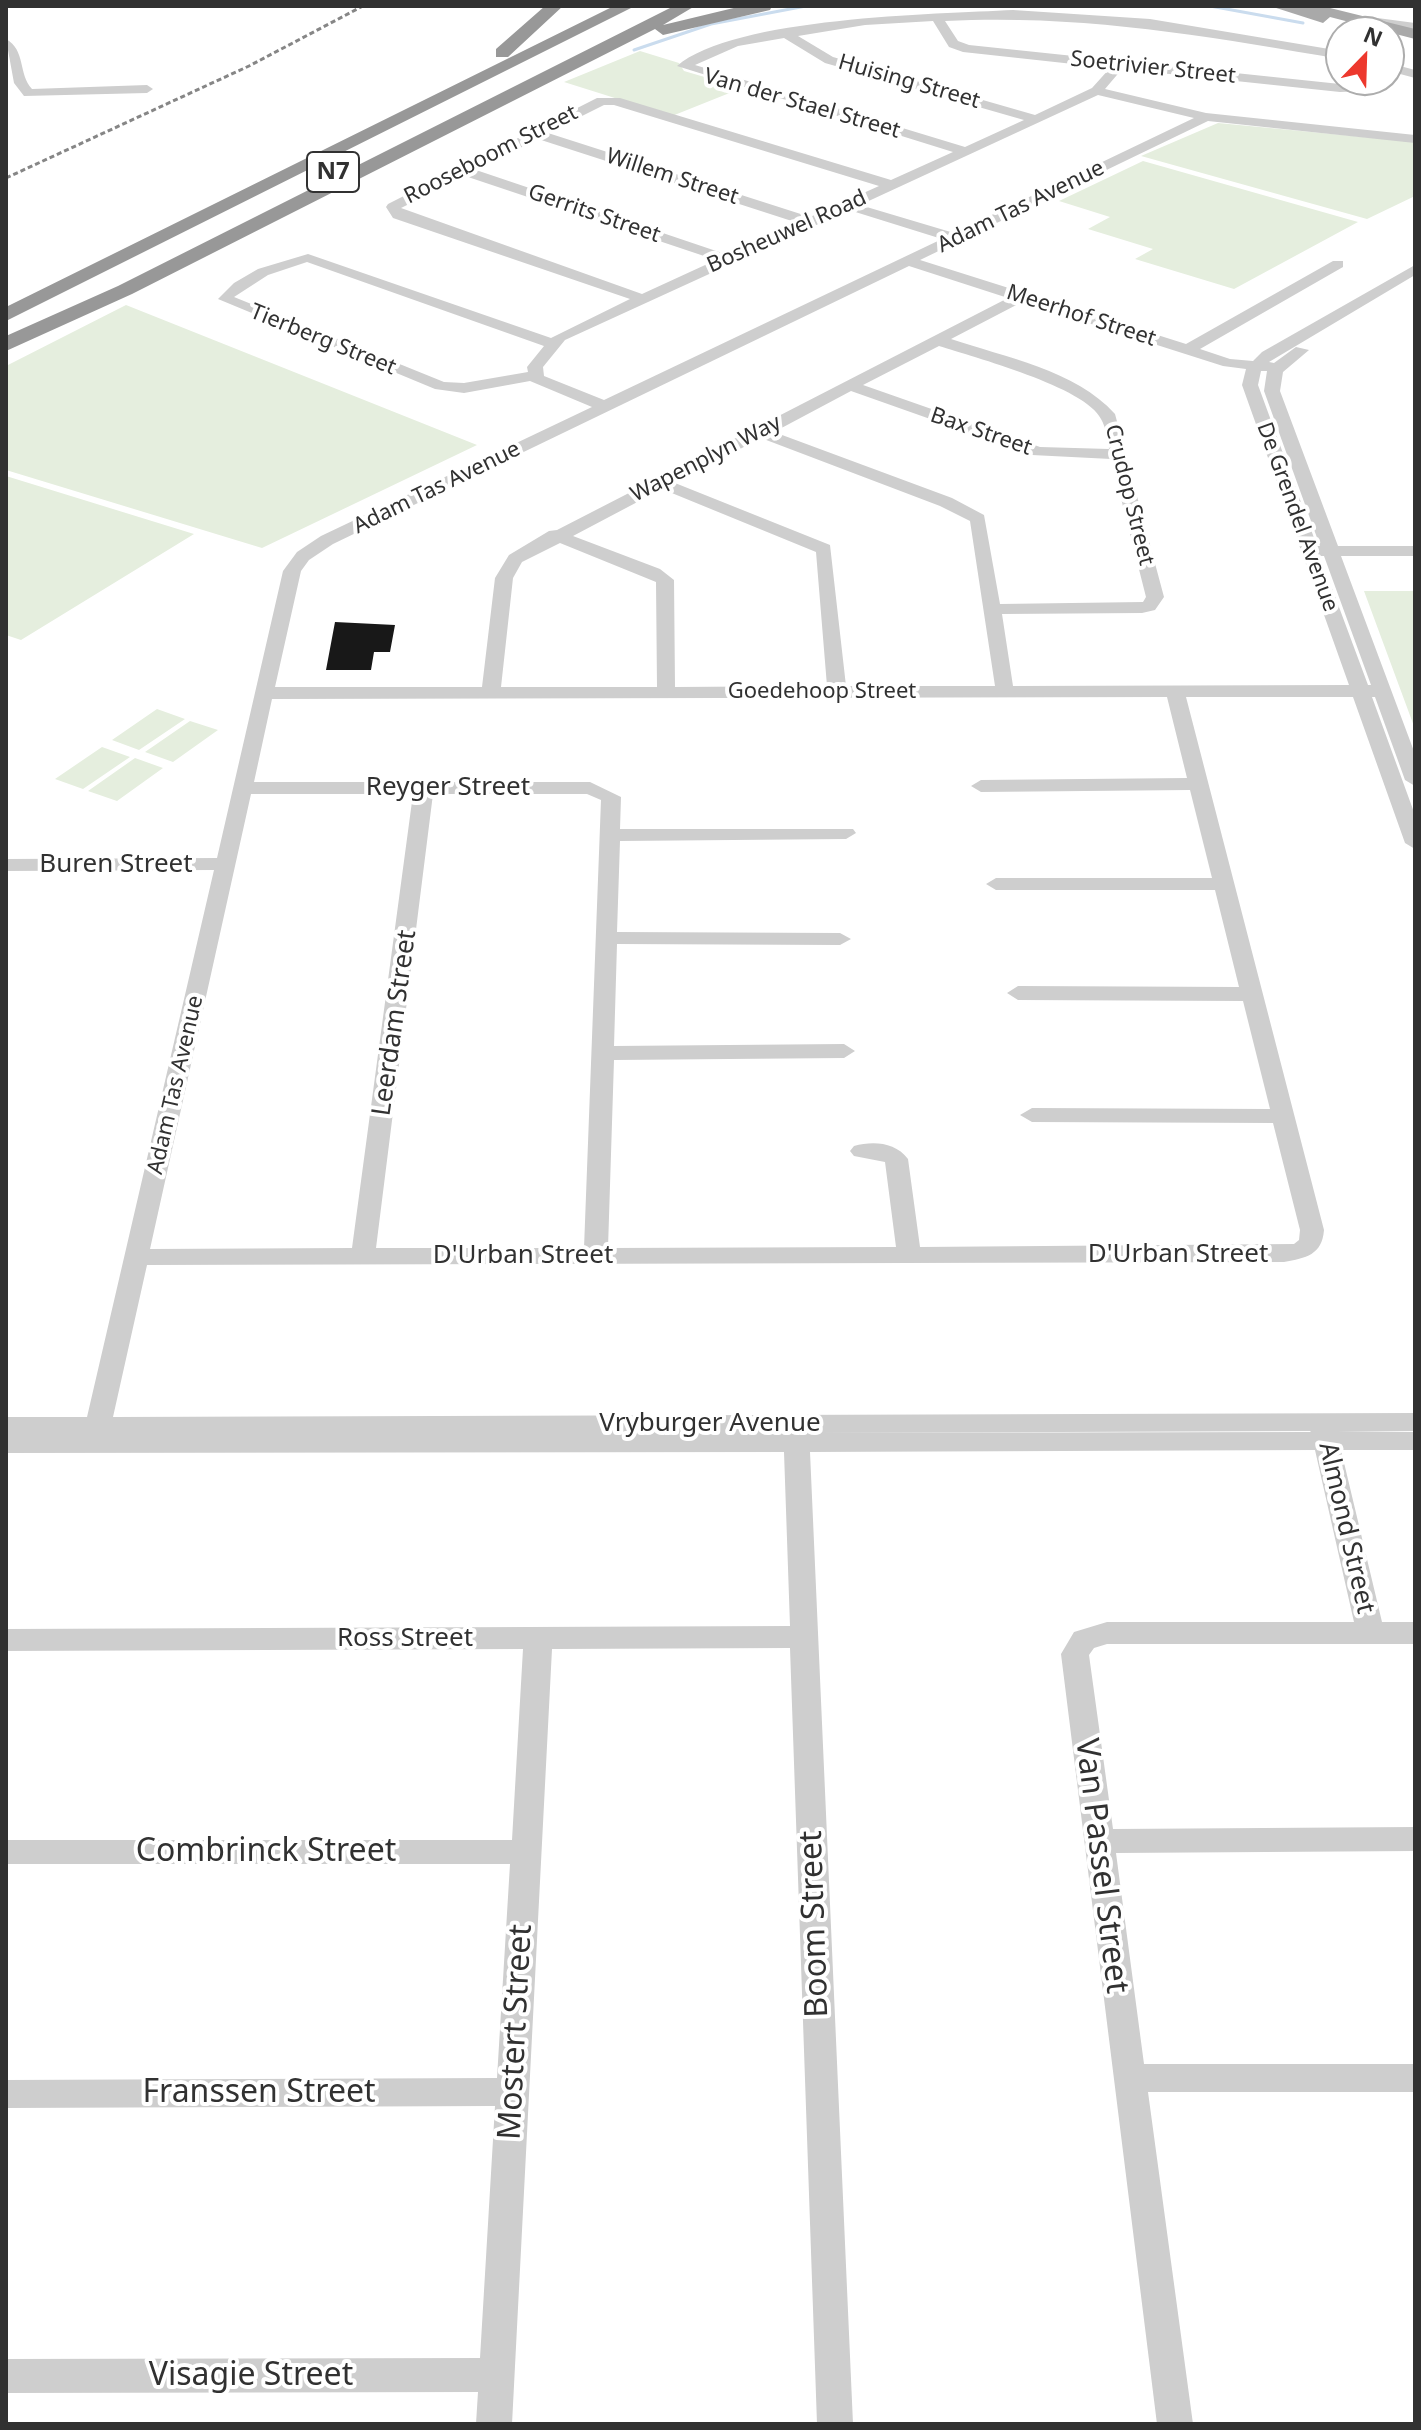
<!DOCTYPE html>
<html>
<head>
<meta charset="utf-8">
<style>
  body { margin:0 }
  #map { position:relative; width:1421px; height:2430px; overflow:hidden; background:#fff; font-family:"Noto Sans",sans-serif }
  canvas { display:block }
  .frame { position:absolute; inset:0; border:8px solid #313131; pointer-events:none }
  .north { position:absolute; left:1325px; top:16px; width:80px; height:80px; box-sizing:border-box; background:#fff; border:2px solid #adadad; border-radius:50%; rotate:23deg; font-size:22px; font-weight:700; line-height:32px; text-align:center; color:#313131 }
  .north::after { content:''; display:block; margin:auto; width:28px; height:36px; background:#ed382d; clip-path:polygon(50% 0,100% 100%,50% 72%,0 100%) }
</style>
</head>
<body>
<div id="map">
<canvas width="1421" height="2430"></canvas>
<div class="frame"></div>
<div class="north">N</div>
</div>
<script>
const context = document.querySelector('canvas').getContext('2d');
context.lineJoin = 'round';
function fillPath(path, color) {
  context.fillStyle = color;
  context.fill(path, 'evenodd');
}
function strokePath(path, color, width, dash) {
  context.strokeStyle = color;
  context.lineWidth = width;
  context.lineCap = dash ? 'butt' : 'round';
  context.setLineDash(dash || []);
  context.stroke(path);
}
function drawText(font, color, halo, rows, align = 'center') {
  context.font = font + ' "Noto Sans",sans-serif';
  context.lineWidth = 8;
  context.setLineDash([]);
  context.textBaseline = 'middle';
  context.strokeStyle = halo;
  context.fillStyle = color;
  for (const [text, x, y, turn = 0] of rows) {
    context.save();
    context.translate(x, y);
    context.rotate((+turn || 0) * Math.PI / 180);
    context.textAlign = isNaN(turn) ? turn : align;
    if (halo) context.strokeText(text, 0, 0);
    context.fillText(text, 0, 0);
    context.restore();
  }
}
fillPath(new Path2D(`
  M640,51L679,63L684,71L742,88L672,116L564,82Z
  M1218,123L1415,142V196L1367,219L1141,156Z
  M1143,161L1358,222L1234,289L1135,259L1153,249L1088,229L1110,217L1059,201Z
  M126,305L477,445L262,548L6,470V366Z
  M6,476L194,534L21,640L6,635Z
  M1364,591H1415V729Z
  M157,709L185,719L139,750L112,740Z
  M190,721L218,730L173,762L145,752Z
  M102,747L130,757L83,789L55,779Z
  M135,758L163,768L117,801L88,791Z`), '#e5eede');
strokePath(new Path2D(`
  M1210,6L1303,23
  M634,50L711,24L806,6`), '#cadcee', 3);
fillPath(new Path2D(`
  M335,622L395,625L390,652H374L371,670H326Z`), '#181818');
fillPath(new Path2D(`
  M1013,10L1150,19L1341,51V59C1206,36 1082,14 945,21L958,41L969,45L1340,84L1389,78L1388,83L1365,91L1340,92L1122,69L1105,89L1206,113L1415,135V143L1208,121L920,260L1186,344L1333,261H1343V267L1200,349L1230,359L1253,361L1262,352L1415,265V275L1269,362L1274,363L1296,347L1309,350L1283,372L1280,391L1338,546H1415V556H1341L1415,754V786L1405,780L1375,697H1372L1415,815V849L1405,843L1353,697H1186L1324,1230C1322,1255 1306,1258 1284,1262L147,1265L113,1417L1415,1413V1431H1337L1415,1432V1450H1341L1382,1622H1415V1644H1107L1094,1648L1089,1655L1113,1829L1415,1827V1851L1116,1853L1144,2064H1415V2092H1148L1193,2424H1157L1061,1654L1074,1632L1107,1622H1354L1315,1450L810,1452L853,2424H817L790,1648L552,1649L512,2424H476L478,2392L6,2393V2359L480,2358L495,2106L6,2108V2080L497,2078L510,1864H6V1840H512L523,1649L6,1651V1629L790,1626L784,1452L6,1453V1417H87L214,870L6,871V859L217,858L283,571L297,552L321,536L592,407L530,381L464,393L435,389L218,299L234,283L258,269L308,254L551,338L630,299L393,218L386,207L388,204L597,98H620L891,180L953,152L677,66C734,17 936,14 1013,10ZM933,21L949,47L963,52L1110,68L1092,88L1035,115L833,57L798,36L865,25ZM784,38L825,63L1024,120L965,147L695,65L738,46ZM1098,95L1194,118L954,233L860,205ZM604,105H614L879,186L810,217L548,133ZM538,139L798,223L728,255L476,170ZM465,176L716,260L642,294L401,208ZM849,210L942,239L604,400L544,376L543,367L565,340ZM307,262L544,346L527,367L528,372L464,383L444,382L234,297L268,275ZM909,266L1008,298L557,530L549,531L509,555L495,578L482,687H275L301,571L309,560L333,544ZM1022,302L1223,366L1246,369L1242,385L1349,685L1013,686L1002,614L1142,613L1155,610L1164,597L1115,414C1076,370 1004,357 951,339ZM939,346C973,357 1086,387 1101,419C1106,427 1107,440 1109,449L1040,447L863,385ZM1261,371H1267L1264,391L1320,546H1317L1258,385ZM851,391L1032,455L1111,459L1146,597L1143,602L1000,604L984,515L952,498L774,432ZM761,438L940,506L970,521L995,686H846L830,545L675,483ZM662,489L816,552L827,686L675,687L674,580L660,569L573,536ZM560,543L656,582L657,687H501L513,578L522,562ZM1320,556H1324L1371,685H1368ZM1167,697L1187,778L981,780L971,786L981,792L1190,790L1212,878H996L986,884L996,890H1215L1239,987L1018,986L1007,993L1018,1000L1243,1001L1270,1109L1032,1108L1020,1115L1032,1122L1273,1123L1300,1230L1299,1240L1294,1244L920,1247L908,1159C895,1142 873,1141 854,1146L850,1151L854,1156L885,1162L896,1247L608,1248L614,1060L844,1058L855,1051L844,1044L614,1046L617,944L840,945L851,939L840,933L617,932L620,841L846,839L856,833L853,829H620L621,797L590,782H254L272,699ZM251,794H413L352,1248L150,1249ZM433,794H587L601,800L584,1248H376ZM1310,1431L1311,1432L809,1433Z
  M1370,17L1415,23V31L1366,24L1364,21Z
  M6,39C26,50 18,74 32,89L147,85L153,89L147,93L24,96L14,83Z
  M1389,63L1415,70V78L1389,71Z`), '#cecece');
fillPath(new Path2D(`
  M1270,6H1322L1415,29V39L1330,17L1323,23Z`), '#a9a9a9');
fillPath(new Path2D(`
  M545,6H563L508,57H496V49Z
  M614,6H635L6,321V307Z
  M674,6H695L663,25L742,6H772L770,10L663,35L655,29L132,294L6,351V336L118,286Z`), '#989898');
strokePath(new Path2D(`
  M6,178L249,66L363,6`), '#868686', 3, [5, 3]);
drawText('22px', '#313131', '#fff', [
  ["Soetrivier Street",1153,68,6],
  ["Huising Street",909,82,16],
  ["Van der Stael Street",802,104,16],
  ["Rooseboom Street",491,155,-27],
  ["Willem Street",672,177,18],
  ["Adam Tas Avenue",1021,207,-26],
  ["Gerrits Street",594,214,19],
  ["Bosheuwel Road",787,232,-24],
  ["Meerhof Street",1081,316,18],
  ["Tierberg Street",323,340,22],
  ["Bax Street",981,432,19],
  ["Wapenplyn Way",706,459,-27],
  ["Adam Tas Avenue",437,488,-26],
  ["Crudop Street",1129,495,76],
  ["De Grendel Avenue",1297,517,70],
  ["Goedehoop Street",822,692],
  ["Adam Tas Avenue",176,1085,-77]
]);
for (const [x, y, w] of [
  [333,172,52]
]) {
  const box = new Path2D();
  box.roundRect(x - w / 2, y - 20, w, 40, 6);
  context.fillStyle = '#fff';
  context.fill(box);
  strokePath(box, '#313131', 2);
}
drawText('bold 24px', '#313131', null, [
  ["N7",333,172]
]);
drawText('26px', '#313131', '#fff', [
  ["Reyger Street",448,788],
  ["Buren Street",116,865],
  ["Leerdam Street",395,1023,-82],
  ["D'Urban Street",1178,1255],
  ["D'Urban Street",523,1256],
  ["Vryburger Avenue",710,1424],
  ["Almond Street",1346,1528,77],
  ["Ross Street",405,1639]
]);
drawText('32px', '#313131', '#fff', [
  ["Combrinck Street",266,1852],
  ["Van Passel Street",1101,1866,83],
  ["Boom Street",815,1924,-92],
  ["Mostert Street",516,2032,-87],
  ["Franssen Street",259,2093],
  ["Visagie Street",251,2376]
]);
</script>
</body>
</html>
